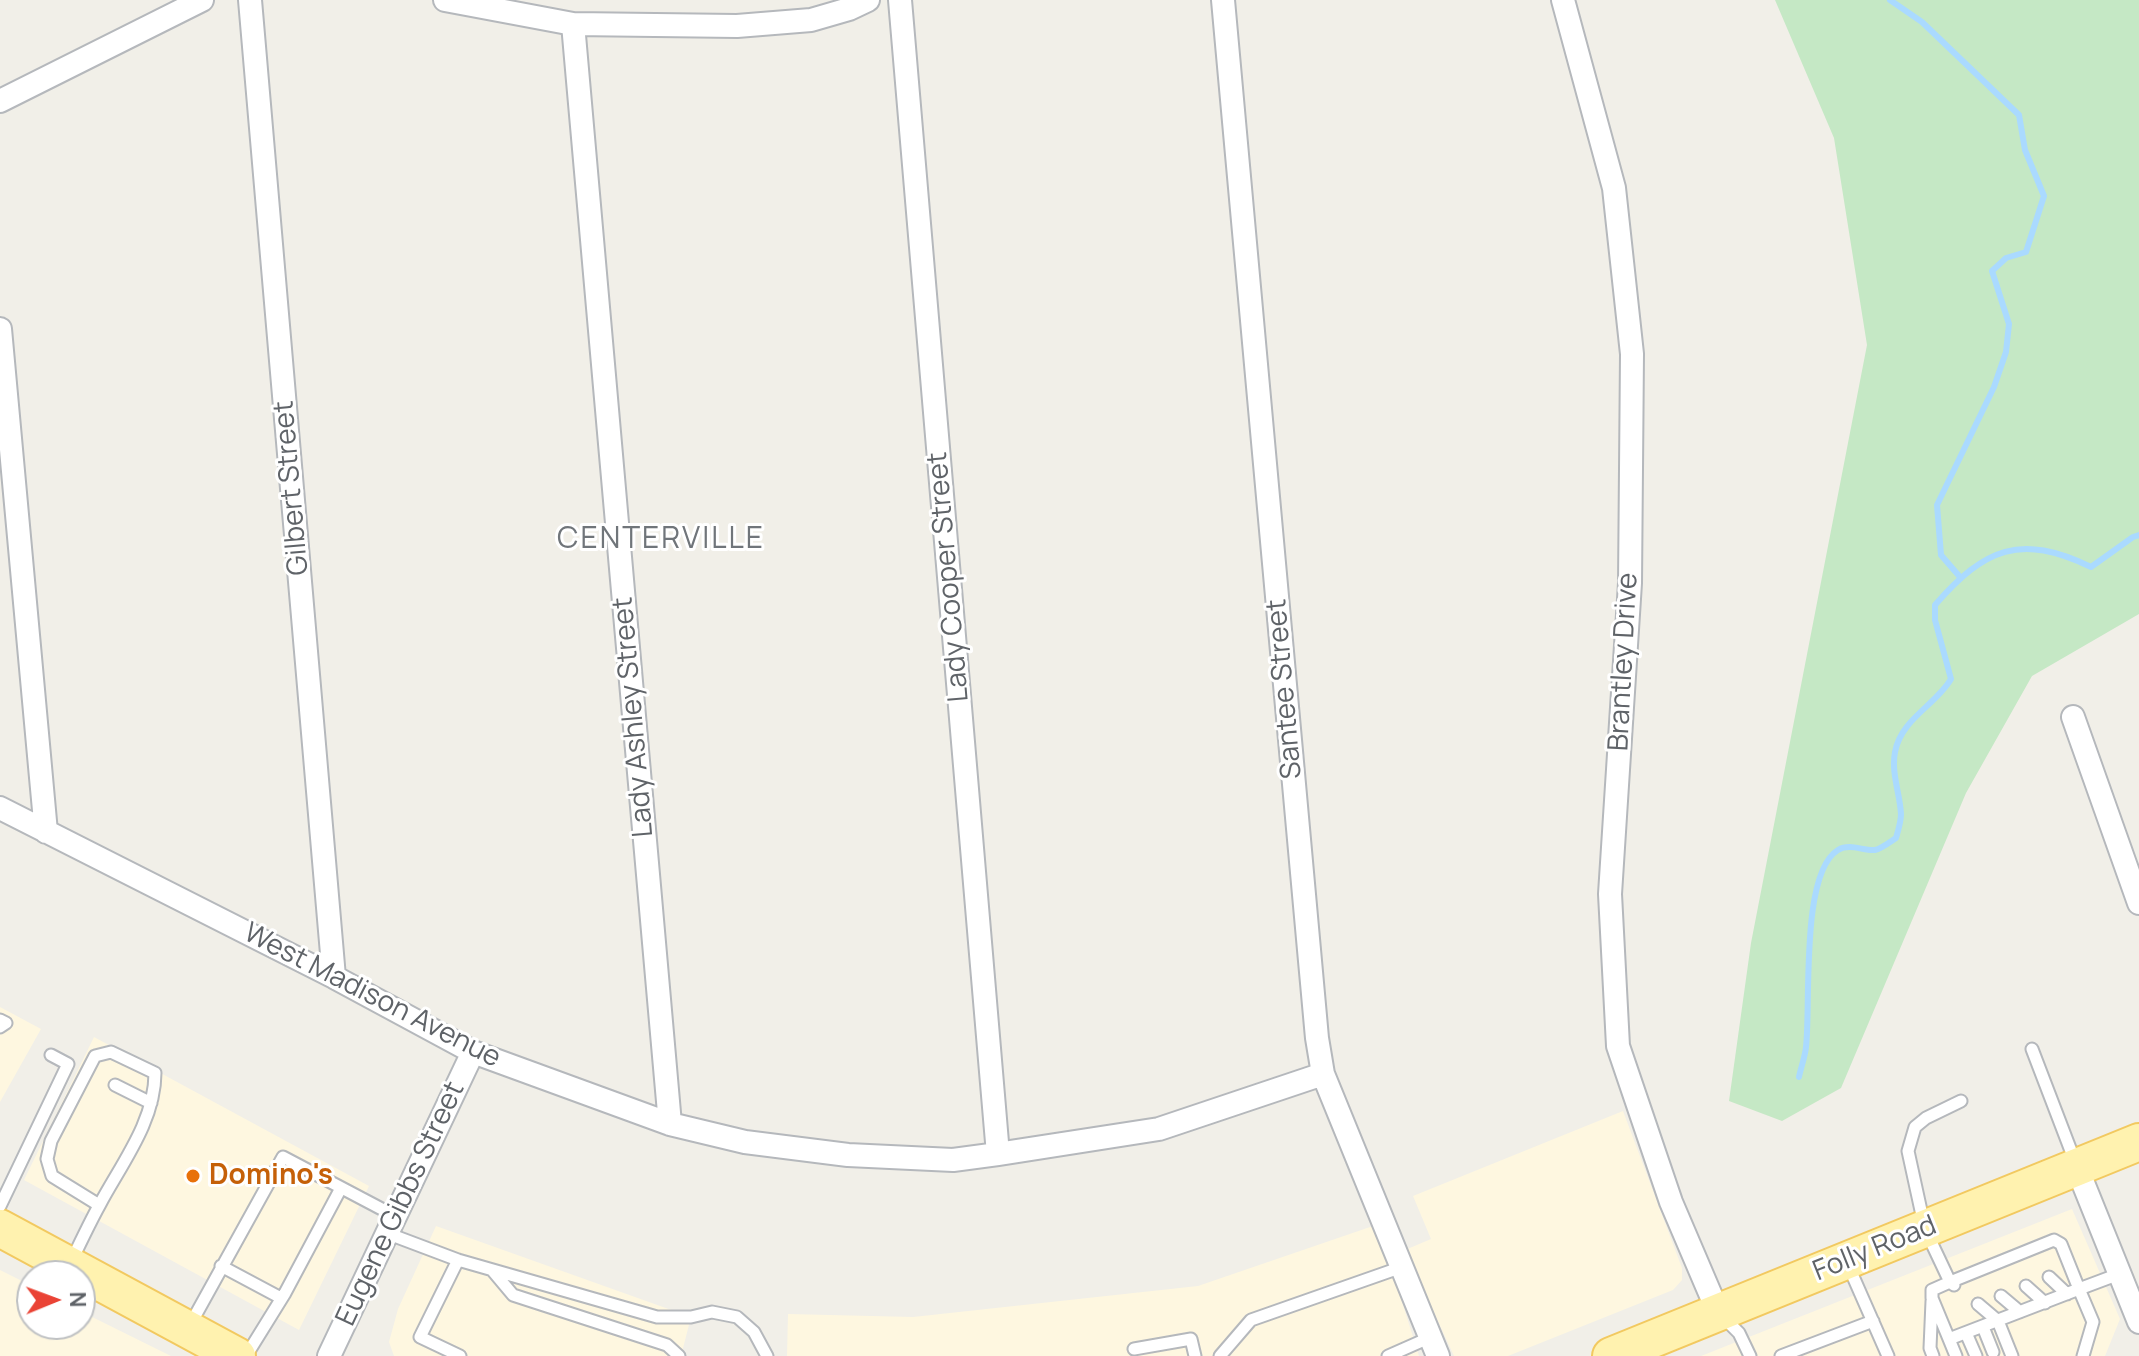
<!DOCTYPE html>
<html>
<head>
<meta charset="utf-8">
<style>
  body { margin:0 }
  #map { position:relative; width:2139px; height:1356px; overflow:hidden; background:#f1efe8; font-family:Manrope,sans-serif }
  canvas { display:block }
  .north { position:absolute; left:16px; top:1260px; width:80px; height:80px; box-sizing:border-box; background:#fff; border:2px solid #bfc1c3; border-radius:50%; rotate:89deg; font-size:22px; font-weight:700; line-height:32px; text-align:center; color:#5f6368 }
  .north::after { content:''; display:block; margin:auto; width:28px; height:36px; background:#ea4335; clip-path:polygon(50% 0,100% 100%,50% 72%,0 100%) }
</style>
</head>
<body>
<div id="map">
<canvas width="2139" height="1356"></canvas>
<div class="north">N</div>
</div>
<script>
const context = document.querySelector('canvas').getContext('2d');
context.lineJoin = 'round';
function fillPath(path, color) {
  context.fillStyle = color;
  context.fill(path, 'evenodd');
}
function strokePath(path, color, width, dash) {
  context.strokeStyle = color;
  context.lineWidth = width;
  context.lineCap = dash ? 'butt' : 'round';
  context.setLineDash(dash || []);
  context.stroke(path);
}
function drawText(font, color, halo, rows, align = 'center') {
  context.font = font + ' Manrope,sans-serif';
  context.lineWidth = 6;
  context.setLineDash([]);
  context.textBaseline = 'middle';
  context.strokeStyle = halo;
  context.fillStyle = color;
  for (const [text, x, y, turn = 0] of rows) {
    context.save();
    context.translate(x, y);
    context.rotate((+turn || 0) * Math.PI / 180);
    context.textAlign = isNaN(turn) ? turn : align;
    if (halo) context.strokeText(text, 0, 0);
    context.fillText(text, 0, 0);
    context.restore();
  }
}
fillPath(new Path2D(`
  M0,1007L41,1029L0,1102Z
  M94,1037L369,1186L299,1330L24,1180Z
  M1623,1111L1682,1268V1280L1673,1290L1508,1356H1454L1405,1250L1431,1239L1413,1196Z
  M2072,1209L2120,1319L2105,1356H1701Z
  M436,1226L691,1317L681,1356H394L389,1342L398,1309Z
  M1373,1226L1387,1254L1419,1356H787L788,1314L913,1317L1198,1286Z
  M0,1270L32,1286V1324H80V1311L171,1356H0Z`), '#fef7e0');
fillPath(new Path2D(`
  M1775,0H2139V614L2032,676L1966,793L1841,1088L1782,1121L1729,1101L1751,943L1867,345L1834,138Z`), '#c5e8c5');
strokePath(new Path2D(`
  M1890,0L1922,22L2019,115L2025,150L2044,196L2026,252L2006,258L1992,271L2009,324L2006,352L1994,387L1937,505L1941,555L1960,577
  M1799,1077C1801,1067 1805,1057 1806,1047C1811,1005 1800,873 1838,850C1850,843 1863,851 1875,850C1881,849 1890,842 1896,838C1898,831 1901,822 1901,814C1900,794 1891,773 1895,752C1901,719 1936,705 1951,679L1935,620V605C1985,548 2020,533 2091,567L2133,537L2139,535`), '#aadaff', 6);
const lane = new Path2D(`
  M0,1020L6,1023L0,1027
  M2032,1049L2076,1164
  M115,1085L151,1103
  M1961,1101L1926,1118L1915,1127L1908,1151L1925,1229L1950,1282L2054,1240L2061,1244L2079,1289L2119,1274
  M0,1206L68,1064L51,1055
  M389,1234L458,1260L657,1317H691L712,1312L737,1317L754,1332L767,1356
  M72,1260C81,1241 90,1222 100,1204C122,1163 155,1121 155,1073L111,1052L95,1056L51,1141L47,1159L52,1176L99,1205
  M458,1260L420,1337L460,1356
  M1848,1265L1888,1356
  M221,1266L281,1298
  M492,1270L513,1295L667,1345L679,1356
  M2049,1277L2067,1294
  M1954,1285L1950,1282L1932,1290V1298L1949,1339L2079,1289L2093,1322L2083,1356
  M2026,1286L2045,1303
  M2001,1296L2020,1312
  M1932,1301L1930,1348L1933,1356
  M1978,1304L1998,1321L2012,1356
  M1724,1318L1739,1333L1750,1356
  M190,1325L283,1157L395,1216
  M1983,1327L1993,1352
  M1966,1333L1976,1356
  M1949,1339L1956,1356
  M1134,1349L1191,1339L1195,1356
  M246,1356L285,1293L341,1188
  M1220,1356L1251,1320L1402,1267
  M1388,1356L1431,1337
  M1781,1356L1873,1321`);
const street = new Path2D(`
  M250,0L334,977
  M445,0L573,24L737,26L811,20L849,9L868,0
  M900,0L998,1154
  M1223,0L1317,1038L1323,1074L1438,1356
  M1563,0L1614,188L1632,354L1630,583L1610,894L1618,1046L1671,1202L1718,1312
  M573,24L670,1124
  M0,101L202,0
  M0,329L46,832
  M2073,717L2139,903
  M0,808L334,977L473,1052L670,1124L745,1142L848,1155L953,1160L998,1154L1159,1129L1323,1074
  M2077,1168L2139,1322
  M329,1356L473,1052`);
const primary = new Path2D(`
  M0,1228L237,1356
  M1611,1356L2139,1142`);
strokePath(lane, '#b5b8bc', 15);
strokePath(street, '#b5b8bc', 26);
strokePath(primary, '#f2c960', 40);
strokePath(lane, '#fff', 11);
strokePath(street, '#fff', 22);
strokePath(primary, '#fff2af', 36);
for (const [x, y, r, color] of [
  [193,1176,8,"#e8710a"]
]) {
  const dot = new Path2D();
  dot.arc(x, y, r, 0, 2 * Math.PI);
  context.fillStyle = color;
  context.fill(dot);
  strokePath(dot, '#fff', 3);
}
drawText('28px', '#5f6368', '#fff', [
  ["Gilbert Street",292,488,-95],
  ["Lady Cooper Street",949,577,-95],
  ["Brantley Drive",1624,662,-87],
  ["Santee Street",1285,689,-95],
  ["Lady Ashley Street",634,717,-95],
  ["West Madison Avenue",372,996,27],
  ["Eugene Gibbs Street",401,1204,-65],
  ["Folly Road",1875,1249,-22]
]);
drawText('bold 28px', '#c56008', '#fff', [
  ["Domino's",209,1176]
], 'left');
context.letterSpacing = '2px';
drawText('30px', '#70757a', '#fff', [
  ["CENTERVILLE",661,540]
]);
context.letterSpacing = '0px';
</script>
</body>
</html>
